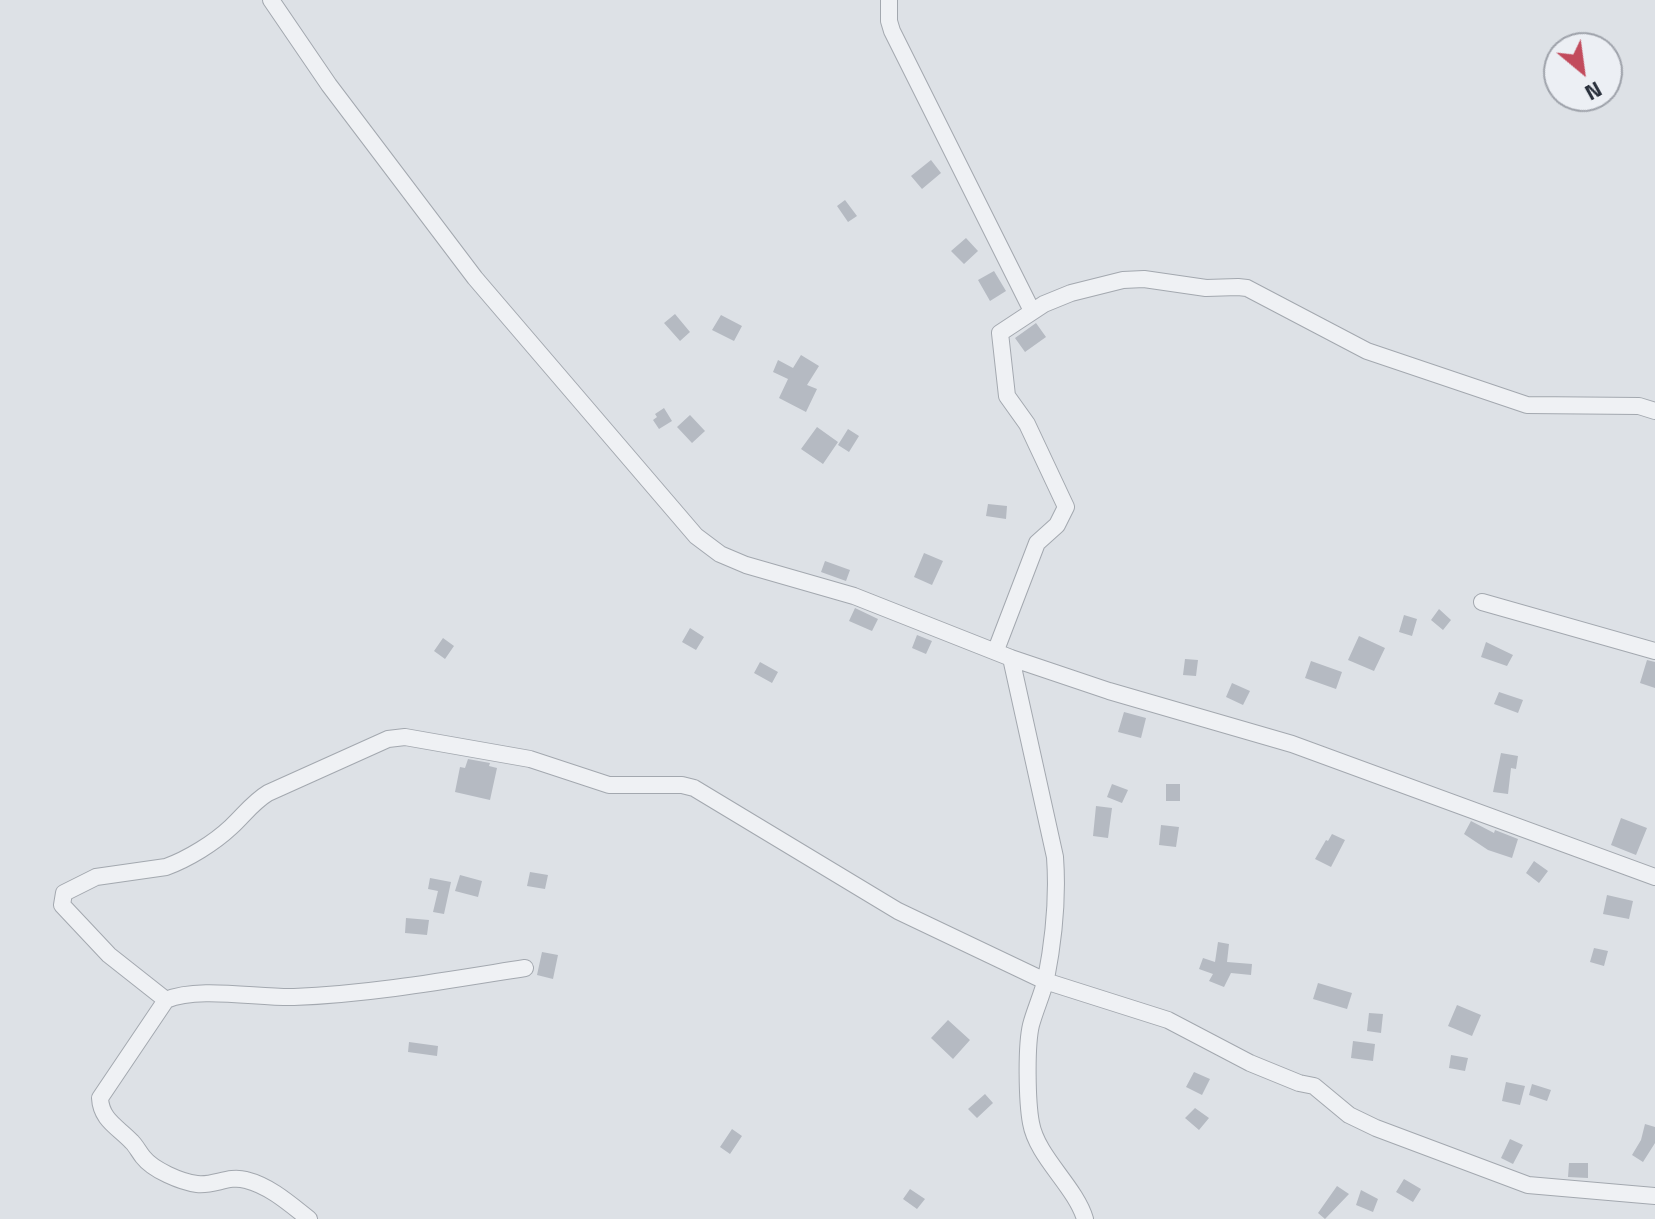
<!DOCTYPE html>
<html>
<head>
<meta charset="utf-8">
<style>
  body { margin:0 }
  #map { position:relative; width:1655px; height:1219px; overflow:hidden; background:#dde1e6; font-family:"Titillium Web",sans-serif }
  canvas { display:block }
  .north { position:absolute; left:1543px; top:32px; width:80px; height:80px; box-sizing:border-box; background:#eceff4; border:2px solid #9ea2aa; border-radius:50%; rotate:151deg; font-size:22px; font-weight:700; line-height:32px; text-align:center; color:#282f3b }
  .north::after { content:''; display:block; margin:auto; width:28px; height:36px; background:#c24b5c; clip-path:polygon(50% 0,100% 100%,50% 72%,0 100%) }
</style>
</head>
<body>
<div id="map">
<canvas width="1655" height="1219"></canvas>
<div class="north">N</div>
</div>
<script>
const context = document.querySelector('canvas').getContext('2d');
context.lineJoin = 'round';
function fillPath(path, color) {
  context.fillStyle = color;
  context.fill(path, 'evenodd');
}
function strokePath(path, color, width, dash) {
  context.strokeStyle = color;
  context.lineWidth = width;
  context.lineCap = dash ? 'butt' : 'round';
  context.setLineDash(dash || []);
  context.stroke(path);
}
fillPath(new Path2D(`
  M931,160L941,173L922,189L911,176Z
  M845,200L857,216L848,222L837,206Z
  M966,238L978,251L964,264L951,251Z
  M994,271L1006,291L990,301L978,280Z
  M675,314L690,332L680,341L664,323Z
  M721,315L742,326L734,341L712,330Z
  M1036,323L1046,337L1025,352L1015,338Z
  M801,355L819,366L807,385L817,389L806,412L779,398L788,379L773,372L778,360L793,368Z
  M664,408L672,421L659,429L653,420L657,417L655,414Z
  M690,415L705,431L692,443L677,427Z
  M817,427L838,442L823,464L801,449Z
  M848,429L859,436L849,452L838,445Z
  M988,504L1007,506L1006,519L986,516Z
  M924,553L943,561L932,585L914,577Z
  M825,561L850,570L846,581L821,572Z
  M855,608L878,619L872,631L849,621Z
  M1439,609L1451,620L1443,630L1431,620Z
  M1404,615L1417,619L1412,636L1399,632Z
  M690,628L704,637L696,650L682,642Z
  M917,635L932,641L926,654L912,648Z
  M1359,636L1385,648L1374,671L1348,660Z
  M443,638L454,646L445,659L434,651Z
  M1486,642L1513,655L1507,666L1481,657Z
  M1185,659L1198,660L1196,676L1183,675Z
  M1647,660L1655,662V688L1640,683Z
  M1311,661L1342,672L1336,689L1305,678Z
  M760,662L778,672L772,683L754,673Z
  M1232,683L1250,691L1243,705L1226,697Z
  M1499,692L1523,700L1518,713L1494,704Z
  M1124,712L1146,718L1141,738L1118,732Z
  M1501,753L1518,756L1516,769L1511,768L1508,794L1493,792Z
  M468,759L490,763L489,766L497,768L490,800L455,792L460,767L465,768Z
  M1112,784L1128,790L1122,803L1107,797Z
  M1166,784H1180V801H1166Z
  M1096,806L1112,808L1108,838L1093,836Z
  M1621,818L1647,828L1636,855L1611,845Z
  M1471,821L1494,833L1495,830L1518,839L1512,858L1488,850L1464,834Z
  M1161,825L1179,827L1176,847L1159,845Z
  M1332,834L1345,840L1331,867L1315,859L1326,840L1328,841Z
  M1534,861L1548,871L1539,883L1526,873Z
  M530,872L548,875L545,889L527,886Z
  M460,875L482,881L478,897L455,891Z
  M430,878L451,882L444,914L433,912L438,891L428,889Z
  M1607,895L1633,901L1629,919L1603,914Z
  M406,918L429,920L427,935L405,933Z
  M1218,942L1229,944L1227,962L1252,964L1251,975L1231,973L1224,987L1209,981L1213,974L1199,969L1203,958L1215,962Z
  M1594,948L1608,951L1604,966L1590,962Z
  M542,952L558,955L553,979L537,975Z
  M1318,983L1352,993L1347,1009L1313,999Z
  M1457,1005L1481,1015L1472,1036L1448,1026Z
  M1369,1013L1383,1014L1381,1033L1367,1031Z
  M948,1020L970,1040L953,1059L931,1038Z
  M1353,1041L1375,1044L1373,1061L1351,1058Z
  M409,1042L438,1046L437,1056L408,1052Z
  M1451,1055L1468,1058L1465,1071L1449,1068Z
  M1194,1072L1210,1079L1202,1095L1186,1087Z
  M1506,1082L1525,1086L1520,1105L1502,1101Z
  M1532,1084L1551,1090L1547,1101L1529,1095Z
  M985,1094L993,1103L977,1118L968,1109Z
  M1195,1108L1209,1118L1199,1130L1185,1118Z
  M1645,1124L1655,1127V1143L1643,1162L1632,1155L1641,1140Z
  M732,1129L742,1136L730,1154L720,1147Z
  M1510,1139L1523,1145L1513,1164L1501,1158Z
  M1569,1163H1588V1178L1568,1177Z
  M1404,1179L1421,1189L1413,1202L1396,1192Z
  M1337,1186L1349,1194L1325,1219L1318,1213Z
  M910,1189L925,1199L917,1209L903,1199Z
  M1361,1190L1378,1199L1373,1212L1356,1205Z`), '#b5bac2');
const minor = new Path2D(`
  M271,0L329,85L475,278L696,536L720,554L746,565L854,596L1011,658L1109,691L1292,744L1655,877
  M889,0V21L892,31L1032,311
  M1482,602L1655,651
  M996,650L1037,543L1057,525L1066,507L1027,424L1007,396L1000,333L1044,304L1071,293L1123,280L1144,279L1206,288L1238,287L1247,288L1367,351L1527,405L1639,406L1655,411
  M1011,658L1055,857C1058,898 1054,938 1046,979C1042,995 1035,1010 1031,1025C1026,1046 1027,1102 1031,1123C1037,1157 1075,1186 1085,1219
  M166,1000L109,955L62,905L64,893L96,877L166,867C188,859 214,843 231,827C244,815 253,802 268,793L388,739L405,737L530,759L609,785H682L694,788L898,911L1045,981L1168,1020L1250,1063L1299,1083L1314,1086L1349,1115L1376,1128L1528,1185L1655,1196
  M309,1219C290,1204 270,1186 246,1180C228,1175 215,1186 197,1184C181,1182 153,1170 143,1157C139,1152 136,1146 132,1142C118,1127 101,1120 100,1098L166,1000C198,986 257,998 294,997C371,994 449,980 525,968`);
strokePath(minor, '#a3a8af', 18);
strokePath(minor, '#eff1f4', 16);
</script>
</body>
</html>
